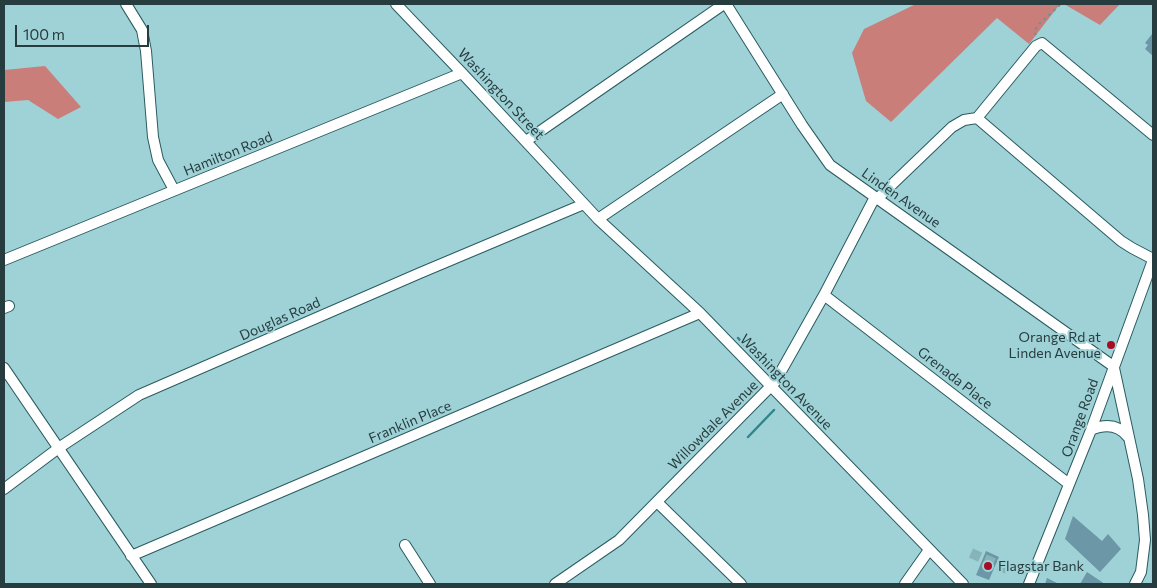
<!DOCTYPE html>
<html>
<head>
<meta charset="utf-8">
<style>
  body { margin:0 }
  #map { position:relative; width:1157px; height:588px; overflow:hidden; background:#9fd2d7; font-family:Commissioner,sans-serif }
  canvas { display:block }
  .frame { position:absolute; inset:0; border:5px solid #273c3e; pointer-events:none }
  .scale { position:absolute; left:15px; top:25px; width:134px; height:22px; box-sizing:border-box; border:2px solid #273c3e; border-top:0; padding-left:6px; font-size:15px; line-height:18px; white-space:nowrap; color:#273c3e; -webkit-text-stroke:4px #9fd2d7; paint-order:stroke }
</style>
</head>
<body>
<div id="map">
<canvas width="1157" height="588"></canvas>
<div class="frame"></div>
<div class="scale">100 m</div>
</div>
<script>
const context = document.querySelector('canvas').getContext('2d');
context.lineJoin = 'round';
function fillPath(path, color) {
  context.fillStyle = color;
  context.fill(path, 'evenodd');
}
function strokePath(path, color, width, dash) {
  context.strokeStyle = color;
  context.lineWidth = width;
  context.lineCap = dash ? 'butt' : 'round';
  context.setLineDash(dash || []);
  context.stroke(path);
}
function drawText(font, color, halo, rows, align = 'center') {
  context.font = font + ' Commissioner,sans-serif';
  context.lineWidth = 4;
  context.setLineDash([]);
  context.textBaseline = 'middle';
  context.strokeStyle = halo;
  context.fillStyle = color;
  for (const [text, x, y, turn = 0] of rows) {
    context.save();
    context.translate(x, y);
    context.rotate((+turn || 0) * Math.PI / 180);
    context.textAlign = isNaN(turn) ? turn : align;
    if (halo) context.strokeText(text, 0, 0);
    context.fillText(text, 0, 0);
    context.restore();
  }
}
fillPath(new Path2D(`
  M916,4H1060L1029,44L997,18L891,122L866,101L852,53L864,29Z
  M1064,4H1120L1100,25Z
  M45,66L81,107L58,119L28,100L4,102V70Z`), '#c97e7a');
strokePath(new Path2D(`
  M738,338L768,370
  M748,437L774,410`), '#2f858c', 2.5);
fillPath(new Path2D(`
  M1152,34L1153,35V56L1145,49L1148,45L1145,43Z
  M1073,516L1102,541L1108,534L1121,549L1100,572L1065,539Z
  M986,551L999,557L989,580L976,575Z
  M1087,572L1105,584H1080Z
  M1047,578L1059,584H1045Z`), '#6b97a7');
strokePath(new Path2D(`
  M971,553L1007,569`), '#87b4b8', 10, [10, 5]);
const minor = new Path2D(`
  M126,4L142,30L146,51L153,137L158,160L174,190
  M396,4L462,73L598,219L700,313L963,584
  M726,4L802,125L830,165L1113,366
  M977,118L1121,241L1132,248L1153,259
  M526,141L724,4
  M878,198L952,127L964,120L977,118L1036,46L1042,43L1153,135
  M598,219L783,94
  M4,260L462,73
  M824,295L1069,484
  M4,308L9,306
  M4,368L151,584
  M1114,368L1138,479L1143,515L1145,540L1141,572L1135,584
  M1091,430C1105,424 1118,424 1128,437
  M4,489L60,447L139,395L420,273L584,204
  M657,502L741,584
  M405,545L430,584
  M131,556L700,313
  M555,584L619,540L775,382L824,295L875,197
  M905,584L929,550
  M1029,584L1091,430L1153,260`);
strokePath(minor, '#295b5f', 12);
strokePath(new Path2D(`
  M1036,35L1034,32L1038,25L1061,4`), '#6c9296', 2, [2.5, 4]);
strokePath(minor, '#fff', 10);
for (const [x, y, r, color] of [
  [1111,345,5,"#a60d24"],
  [988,566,5,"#a60d24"]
]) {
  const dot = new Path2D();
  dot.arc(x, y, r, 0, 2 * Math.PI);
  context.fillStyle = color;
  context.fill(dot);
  strokePath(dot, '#9fd2d7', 2);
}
drawText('14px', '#273c3e', '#9fd2d7', [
  ["Washington Street",501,94,47],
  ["Hamilton Road",228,154,-22],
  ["Linden Avenue",901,198,35],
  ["Douglas Road",280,319,-24],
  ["Grenada Place",955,378,38],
  ["Washington Avenue",786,382,46],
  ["Orange Road",1080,418,-70],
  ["Franklin Place",410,422,-23],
  ["Willowdale Avenue",713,425,-45]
]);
drawText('14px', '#273c3e', '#9fd2d7', [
  ["Orange Rd at",1101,337],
  ["Linden Avenue",1101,353],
  ["Flagstar Bank",998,566,"left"]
], 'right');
</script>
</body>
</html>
